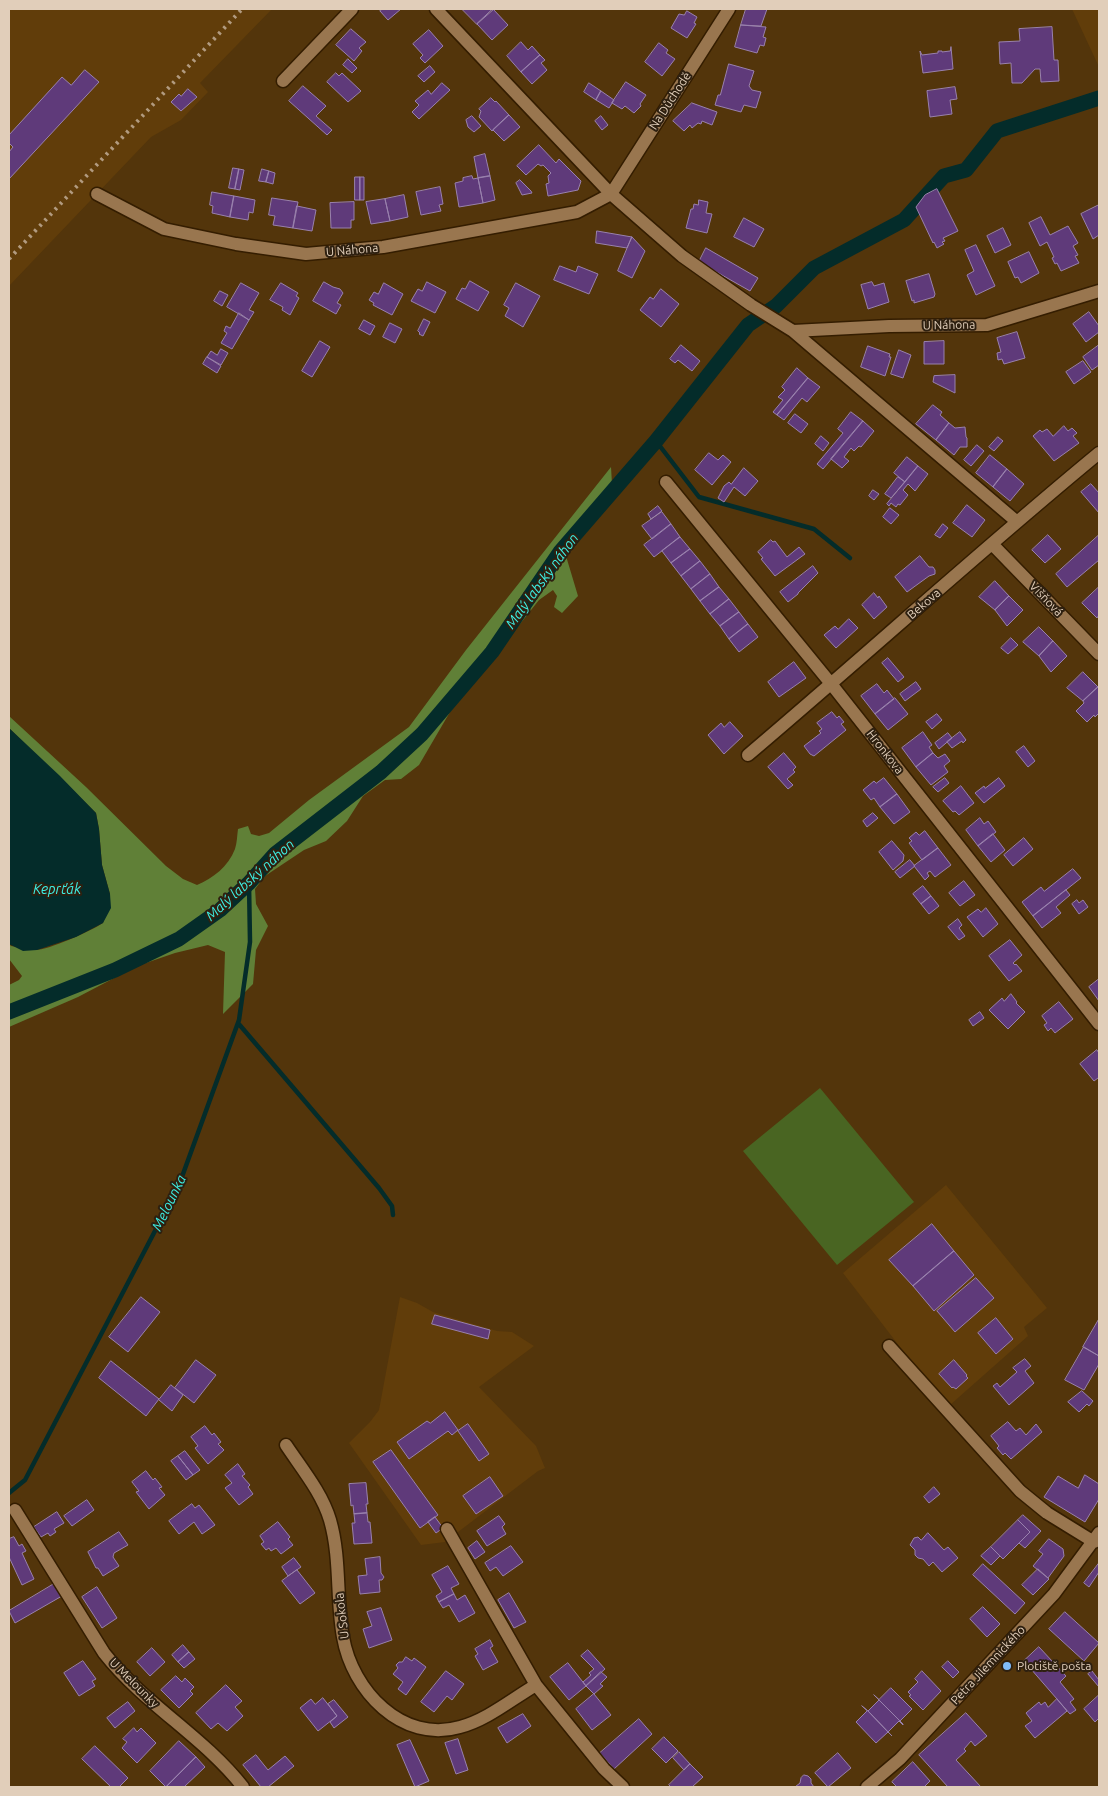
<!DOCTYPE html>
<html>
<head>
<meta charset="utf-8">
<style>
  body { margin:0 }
  #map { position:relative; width:1108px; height:1796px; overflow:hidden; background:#53350b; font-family:Ubuntu,sans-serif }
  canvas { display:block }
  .frame { position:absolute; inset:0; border:10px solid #e1ceba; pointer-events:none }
</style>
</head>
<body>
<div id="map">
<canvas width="1108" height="1796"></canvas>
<div class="frame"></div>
</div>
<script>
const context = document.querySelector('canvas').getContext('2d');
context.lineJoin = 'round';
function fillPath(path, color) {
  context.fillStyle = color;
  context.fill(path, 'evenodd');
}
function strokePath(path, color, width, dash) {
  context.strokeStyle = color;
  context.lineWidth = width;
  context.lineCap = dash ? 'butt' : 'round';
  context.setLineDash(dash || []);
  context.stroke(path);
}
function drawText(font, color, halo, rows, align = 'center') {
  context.font = font + ' Ubuntu,sans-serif';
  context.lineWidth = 4;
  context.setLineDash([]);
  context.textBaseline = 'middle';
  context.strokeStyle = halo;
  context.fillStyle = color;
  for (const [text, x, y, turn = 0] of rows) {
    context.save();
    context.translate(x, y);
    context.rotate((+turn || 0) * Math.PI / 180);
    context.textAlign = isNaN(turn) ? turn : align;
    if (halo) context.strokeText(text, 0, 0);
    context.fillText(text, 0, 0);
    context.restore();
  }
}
fillPath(new Path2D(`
  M9,9H272L200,83L208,92L181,120L151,137L9,286Z
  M1072,9H1099V67Z
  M946,1185L1047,1308L1024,1327L1028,1336L950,1405L907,1356L843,1273Z
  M400,1297L417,1303L433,1312L497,1331L512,1332L534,1346L479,1387L536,1446L545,1468L538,1471L445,1542L421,1545L349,1443L370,1422L379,1410Z`), '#613d0a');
fillPath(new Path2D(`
  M820,1088L914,1202L837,1265L743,1151Z`), '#496522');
fillPath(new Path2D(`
  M611,467L613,501L566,556L578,596L562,613L554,607L557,596L553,590L539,600L450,712L419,765L401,779L385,780L363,796L347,821L326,841L304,850L265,876L255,889L256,904L268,926L256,950L253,984L223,1014L225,952L208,945L175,953L137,966L78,997L9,1027V985L19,980L22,976L9,959V944L11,946C19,947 27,950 35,950C49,950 91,931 103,923L110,894L102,865L99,829L96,813L9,728V716L86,787L166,866L183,879L197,885C213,878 228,867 235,849C237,843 237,836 238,829L248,826L251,834L259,836L269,833L309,800L409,727L466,650Z`), '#608037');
fillPath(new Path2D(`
  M9,728L60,776L96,813L99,829L102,865L110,894L111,908L103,923L76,937L37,950L23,951L9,944Z`), '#042c2a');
strokePath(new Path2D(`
  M656,441L699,497L814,529L850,558
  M238,1023L379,1188L392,1206L393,1215
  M9,1493L25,1480L179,1185L239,1020L250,942L249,883`), '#042c2a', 4.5);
strokePath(new Path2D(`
  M9,1012L115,970L179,939L220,910L249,883L275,854L381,772L422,734L492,652L560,552L656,441L748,325L776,306L814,268L904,220L944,176L966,170L997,131L1099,98`), '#042c2a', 15);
const building = new Path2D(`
  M383,9H401L388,20L380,11Z
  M462,9H494L477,24Z
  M493,9L508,25L492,40L477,24Z
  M746,9H767L761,26L741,25Z
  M687,11L697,17L694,23L696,24L687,38L671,28L679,14L684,15Z
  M741,25L766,27L763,37L766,38L764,46L760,45L757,53L735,47Z
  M1052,27L1054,60H1058L1059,81L1041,82L1040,69H1035L1022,83H1012L1011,63L1000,64L999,42L1020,41L1019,29Z
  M351,29L366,42L359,48L362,51L354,61L336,45Z
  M429,30L443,46L425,63L420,58L423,55L413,44Z
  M521,42L528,50L532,46L540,55L521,72L507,56Z
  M659,43L668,50L666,53L675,59L662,76L645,62Z
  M951,47L953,69L923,73L920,51L922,55L938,53V51H942V52L950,51Z
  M540,55L545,60L541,63L547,70L532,84L521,72Z
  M348,59L357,68L352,73L343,65Z
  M729,64L754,71L749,86L752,90L761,92L756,108L744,105L741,112L715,105L718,95H720Z
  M430,66L435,72L424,82L418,76Z
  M85,70L99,82L9,179V152L13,147L9,143V135L62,77L71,85Z
  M336,73L339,76L342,73L361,91L348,102L327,82Z
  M626,82L646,95L640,104L641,106L634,113L625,106L622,109L612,103Z
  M442,83L450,90L419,119L412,112L419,105L415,101L428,90L431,94Z
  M589,83L601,91L596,100L584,92Z
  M303,86L326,106L316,116L332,130L327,135L289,101Z
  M955,87L957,99L950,100L952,114L930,117L927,91Z
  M188,89L197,97L181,111L171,102L179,94L181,96Z
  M601,91L614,100L609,108L596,100Z
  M491,98L495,102L496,101L509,115L492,131L479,117L481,111L479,109Z
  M692,103L717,112L712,125L702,121L701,124L698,123L692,128L690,125L684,131L673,121Z
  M509,115L520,127L504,141L493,130Z
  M472,116L481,126L474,132L468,127L466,120Z
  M601,116L608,125L602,130L595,121Z
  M539,145L556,163L559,159L581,181L578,190L548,196L546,184L549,183L548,176L551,173L543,165L541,166L538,164L526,175L517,166Z
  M485,154L490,176L478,178L474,157Z
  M233,168L239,169L235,189L229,188Z
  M239,169L244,170L240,190L235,189Z
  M262,169L269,171L266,182L259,181Z
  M269,171L275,173L273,184L266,182Z
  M472,176L473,179L478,178L483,203L459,207L455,183L463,181V178Z
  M490,176L495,200L483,203L478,178Z
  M355,177H360V200H355Z
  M360,177H364V200H360Z
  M520,180L531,191L532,193L522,195L516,183Z
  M440,187L443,204L439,205L441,211L421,215L416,192Z
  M937,189L958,231L943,238L945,241L942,242L944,244L937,248L934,242L933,243L916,207L925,195Z
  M212,192L234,196L230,217L212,213L213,206L210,205Z
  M404,195L408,217L390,221L385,199Z
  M234,196L255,200L253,213L249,212L248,220L230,217Z
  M272,198L298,202L293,228L273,225L275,216L269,215Z
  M385,199L390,221L371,224L366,202Z
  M699,200L708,202L706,213L712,214L707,233L686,228L691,209H693L694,204L698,205Z
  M354,202V220H351V228H331L330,203Z
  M1099,205V235L1093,239L1081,214Z
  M297,206L316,210L312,231L293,228Z
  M1041,217L1050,235L1068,226L1078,243L1073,246L1078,255L1075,256L1079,263L1061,271L1057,263L1055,264L1052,258L1054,257L1047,242L1040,246L1029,223Z
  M744,218L764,229L754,247L734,237Z
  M1003,228L1011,245L995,253L987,236Z
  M597,231L632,237L627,248L596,243Z
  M632,237L645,251L632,278L618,271Z
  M976,245L995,286L976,295L967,275L974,271L965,250Z
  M706,248L758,278L750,291L699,262Z
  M1029,252L1039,273L1021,283L1018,277L1015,278L1008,262Z
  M560,266L576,272L578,266L598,274L589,294L554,280Z
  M929,274L935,294L934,297L914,303V300L912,301L906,281Z
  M470,281L489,292L478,311L456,299L462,288L465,289Z
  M324,282L333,287L340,289L343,293L337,303L341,305L336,314L313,301Z
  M427,282L446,292L435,313L411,301L418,289L422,291Z
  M872,282L874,286L884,283L889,302L868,309L861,285Z
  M241,283L259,293L249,310L254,312L249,320L227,307Z
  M281,283L298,293L296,296L299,298L290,315L282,310L283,307L270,300Z
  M384,283L403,294L392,315L373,305L374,303L369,300L374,292L378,294Z
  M516,283L540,296L523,327L505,316L509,308L504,305Z
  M661,289L679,304L661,327L640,310L650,297L653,299Z
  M220,291L228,295L222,306L214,301Z
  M1089,312L1099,326V332L1086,342L1073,324Z
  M239,313L249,320L232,349L221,343L227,333L224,331L226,326L230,328Z
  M424,319L430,322L423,336L419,334L420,333L418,331Z
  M364,320L375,326L370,335L359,329Z
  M390,323L402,329L395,343L383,337Z
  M1017,332L1025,358L1004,364L1002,359L998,360L997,353L1001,352L997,338Z
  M320,341L330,347L312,377L302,371Z
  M944,341V364H924V342Z
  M681,345L700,361L692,371L678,360L675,363L670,359Z
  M1099,345V365L1092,370L1083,357Z
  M868,346L890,354L889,357H891L885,376L861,367Z
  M221,349L228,353L221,365L207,357L211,351L217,355Z
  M899,350L911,355L903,378L891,374Z
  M207,357L221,366L217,373L203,364Z
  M1083,361L1091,372L1074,384L1066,372Z
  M797,368L808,378L777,415L773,412L783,400L778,397L785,390L782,387Z
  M955,375V393L933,382L934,376Z
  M808,378L820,387L807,402L802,398L784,420L777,415Z
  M933,405L942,412L940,415L949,423L936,440L916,424Z
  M851,412L863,421L823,469L817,464L843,433L838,429Z
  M795,414L808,424L801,433L788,423Z
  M863,421L874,431L861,447L859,446L854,451L851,448L844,457L849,461L842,468L831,459Z
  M949,423L955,428L965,427L966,437L967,438V447H960L954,455L936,440Z
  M1064,426L1068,431L1072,428L1077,433L1073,436L1079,443L1054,461L1033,436L1040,430L1042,432L1047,429L1053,436Z
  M821,436L829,443L823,451L815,444Z
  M998,437L1003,441L994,451L989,447Z
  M977,445L984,451L971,466L964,460Z
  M709,453L718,460L723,455L731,462L712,485L695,470Z
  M990,455L1007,469L993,487L976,473Z
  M907,457L918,466L905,482L894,473Z
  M918,466L928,474L915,491L908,484L903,490L908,495L900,505L898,504L896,507L891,503L889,506L887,504Z
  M744,468L758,481L745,496L734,487L724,502L718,498L724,486L729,482L731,484Z
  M1007,469L1024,484L1010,501L993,487Z
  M898,477L905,482L891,498L885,494Z
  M1091,484L1099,493V513L1081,492Z
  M873,490L879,494L874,500L869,496Z
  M967,505L985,520L972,537L953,523Z
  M658,506L662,511L651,519L648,514Z
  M890,508L899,515L891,524L883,517Z
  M662,512L671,524L652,539L642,526Z
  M671,524L680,537L654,557L644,545Z
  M943,524L948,528L940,538L935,535Z
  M1048,535L1061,549L1045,563L1032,550Z
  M1099,535V560L1067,587L1056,574Z
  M680,537L690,549L671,563L662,551Z
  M771,540L773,542L775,541L787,557L799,547L805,554L775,576L761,559L763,558L758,552Z
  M690,549L700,561L681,576L671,563Z
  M920,556L929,567H933L935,570V574L929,576L907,592L895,577Z
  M700,561L710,574L691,589L681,576Z
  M813,566L818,573L798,593V594L788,602L780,592Z
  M710,574L719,587L700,601L691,589Z
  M995,581L1009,596L995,610L979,597Z
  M719,587L729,599L710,614L700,601Z
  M1098,588L1099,590V615L1097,618L1082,603Z
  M874,593L878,598L879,596L887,607L874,619L862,605Z
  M1009,596L1023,610L1007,626L995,610Z
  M729,599L739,612L720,626L710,614Z
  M739,612L748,624L729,639L720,626Z
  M849,619L858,628L836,648L824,635L835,626L838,629Z
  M748,624L758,637L739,652L729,639Z
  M1039,627L1053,641L1039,656L1023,642Z
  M1011,638L1018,645L1008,654L1001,648Z
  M1053,641L1067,656L1051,672L1039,656Z
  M888,658L904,677L898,682L882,663Z
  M794,662L806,678L779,697L768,682Z
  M1083,672L1098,687L1083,701L1067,688Z
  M916,682L921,689L905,701L900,694Z
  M877,684L884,693L887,690L894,699L875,714L861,696Z
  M1098,687L1099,689V713L1095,717L1094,715L1087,722L1076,711L1084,703L1083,701Z
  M895,698L908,714L888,730L875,714Z
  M832,712L837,718L839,716L844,722L841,724L846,730L814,756L810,754L804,746L821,733L819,731L822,729L817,723Z
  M937,714L942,720L932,729L926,722Z
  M730,722L743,736L724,754L708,735L721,723L724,727Z
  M923,732L932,745L929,747L933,753L916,767L902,748Z
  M960,732L966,740L963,743L962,741L952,748L947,742Z
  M948,733L952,738L939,749L935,743Z
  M1024,746L1035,761L1028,767L1016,752Z
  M784,753L796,767L793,770L795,772L787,779L793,785L788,789L768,767Z
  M933,753L938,758L945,754L950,761L944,766L948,772L931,785L916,767Z
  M884,778L897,794L880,807L874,798L871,800L863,790L874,781L876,783Z
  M945,778L949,783L938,792L933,787Z
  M999,778L1005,786L984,803L975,793L984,786L985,788Z
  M961,786L974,803L959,815L955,811L953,812L943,801Z
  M897,794L910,812L894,824L880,807Z
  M873,813L878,818L867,827L863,821Z
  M980,818L984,824L988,821L996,832L978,846L966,830Z
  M925,831L938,848L922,860L909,843L912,841L909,838L916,832L919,835Z
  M993,834L1005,850L991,862L978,846Z
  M1024,838L1033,849L1013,866L1004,855Z
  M892,841L904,855L903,861L893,870L879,852Z
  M938,848L951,865L935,877L930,871L927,873L929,876L925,880L914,866Z
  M910,860L915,866L900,878L895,872Z
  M1073,869L1081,878L1033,916L1022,902L1041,887L1044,891Z
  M964,881L975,895L960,906L949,893Z
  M923,886L931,896L921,904L913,894Z
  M1066,890L1070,895L1056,907L1061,913L1042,928L1033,916Z
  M931,896L939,906L929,914L921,904Z
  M1077,900L1079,903L1083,900L1088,907L1079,914L1072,904Z
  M986,908L998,924L983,937L967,917L978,909L981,912Z
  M958,919L962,925L959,928L965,936L959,940L948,927Z
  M1010,940L1022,955L1013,963L1015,965L1016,964L1022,971L1009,981L989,956Z
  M1099,979V1001L1089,987Z
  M1011,994L1017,1002L1016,1003L1025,1012L1008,1029L989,1010L1002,998L1004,1001Z
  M1059,1002L1073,1019L1055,1033L1051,1028L1048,1031L1044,1025L1047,1023L1042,1016Z
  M980,1012L984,1018L973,1026L969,1020Z
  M1097,1050L1099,1053V1079L1098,1078L1094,1081L1080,1064Z
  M932,1224L954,1251L913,1286L889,1260Z
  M954,1251L974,1275L934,1311L913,1286Z
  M976,1278L994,1298L955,1332L937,1311Z
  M141,1297L160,1312L128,1352L109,1337Z
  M435,1315L490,1330L488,1339L432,1324Z
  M996,1318L1013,1339L996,1354L978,1333Z
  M1099,1319V1356L1083,1347Z
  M1084,1347L1099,1356V1364L1084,1390L1065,1380Z
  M1025,1359L1031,1366L1025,1371L1034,1383L1009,1405L993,1386L997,1383L1000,1387L1017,1372L1013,1368Z
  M196,1360L216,1375L194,1403L175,1388Z
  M954,1360L967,1375L966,1376L968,1378L956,1389L953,1387L952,1388L939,1374Z
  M111,1361L159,1399L146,1416L99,1378Z
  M171,1385L183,1395L172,1411L159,1400Z
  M1082,1391L1093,1401L1089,1406L1087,1404L1079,1412L1068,1402Z
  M445,1412L458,1430L452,1435L448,1431L409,1459L397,1442L427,1421L430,1423Z
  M1008,1422L1016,1431L1020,1428L1026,1435L1036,1424L1042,1432L1011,1459L1005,1453L1003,1455L997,1448L999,1446L991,1436Z
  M468,1424L489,1454L479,1461L458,1431Z
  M205,1426L212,1435L214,1433L221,1442L218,1444L224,1450L208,1464L195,1448L198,1446L191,1437Z
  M391,1450L438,1515L420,1528L373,1462Z
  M185,1451L200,1470L193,1475L178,1456Z
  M178,1456L193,1475L186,1480L171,1461Z
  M238,1464L245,1474L242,1476L250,1485L248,1487L253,1494L239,1505L225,1488L232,1483L225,1475Z
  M146,1471L153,1480L155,1478L162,1487L159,1488L165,1495L149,1509L136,1492L139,1491L132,1482Z
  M1085,1475L1099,1484V1499L1085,1522L1044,1497L1058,1476L1078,1488Z
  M490,1477L503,1496L476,1514L463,1496Z
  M366,1483L368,1504H366L367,1513L354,1514L353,1505L351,1506L349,1484Z
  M934,1487L940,1494L929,1503L924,1497Z
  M87,1500L94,1510L72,1526L64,1516Z
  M192,1504L195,1508L199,1505L215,1525L202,1534L194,1522L179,1534L169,1521Z
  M57,1512L64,1523L54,1529L56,1532L50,1536L48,1533L41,1537L34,1527Z
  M367,1513L368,1522H370L372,1543L354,1544L352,1523H355L354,1514Z
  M1023,1515L1041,1531L1025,1548L1019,1543L1030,1532L1018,1520Z
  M499,1516L505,1524L502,1527L506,1534L487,1546L477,1531Z
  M435,1517L443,1528L436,1533L428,1522Z
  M1018,1520L1030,1532L1003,1559L991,1547Z
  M278,1522L290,1537L288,1539L293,1545L281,1554L276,1548L271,1551L269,1548L266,1550L261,1544L264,1542L260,1536Z
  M119,1532L128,1545L114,1553L113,1557L119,1566L103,1576L98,1568H96L88,1552Z
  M928,1533L944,1550L948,1547L958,1558L942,1572L933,1562L929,1566L923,1559L918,1558L915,1555V1550L910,1545L914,1538L918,1537L921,1540Z
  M14,1537L19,1546L22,1544L26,1551L22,1553L34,1579L22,1585L9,1557V1539Z
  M1049,1539L1063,1549L1064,1556L1048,1578L1033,1566L1043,1554L1039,1551Z
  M477,1541L485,1552L475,1559L468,1548Z
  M511,1546L523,1562L503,1576L496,1567L490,1571L485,1563Z
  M991,1547L1000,1556L991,1565L981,1556Z
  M380,1557L381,1573L384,1577L382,1580H379L380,1592L360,1594L358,1576L367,1575L365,1559Z
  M294,1558L301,1567L288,1576L282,1567Z
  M1099,1563V1572L1089,1587L1084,1583Z
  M983,1564L1025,1603L1015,1614L973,1575Z
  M448,1566L459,1584L451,1588L454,1594L439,1602L436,1596L442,1592L432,1575Z
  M1038,1569L1049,1579L1033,1595L1022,1585Z
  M297,1570L315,1593L300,1604L282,1581Z
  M54,1584L62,1596L15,1623L9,1611Z
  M97,1587L117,1618L102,1628L82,1597Z
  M509,1593L526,1622L514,1628L498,1600Z
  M454,1594L457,1600L465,1595L475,1613L459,1622L449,1605L443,1608L439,1602Z
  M983,1607L1000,1624L987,1637L970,1619Z
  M381,1608L392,1640L369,1648L363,1629L372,1626L367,1612Z
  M1065,1612L1099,1643L1084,1661L1049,1629Z
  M490,1640L493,1646L490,1648L498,1662L483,1670L475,1656L478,1654L475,1649Z
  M183,1645L189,1652L178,1662L172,1655Z
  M1039,1647L1066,1676L1060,1682L1074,1699L1070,1702L1076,1710L1070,1714L1024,1661Z
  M152,1648L165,1662L150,1676L137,1662Z
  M588,1650L605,1669L586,1686L583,1682L591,1675L589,1673L594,1669L581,1656Z
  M189,1652L195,1659L184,1668L178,1662Z
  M406,1657L412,1661L414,1658L426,1667L406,1695L398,1689L403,1682L393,1674L398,1668L396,1665L399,1662H402Z
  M83,1661L96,1679L92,1681L95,1686L79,1696L64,1673Z
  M948,1661L959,1672L953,1678L942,1667Z
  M568,1663L586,1686L569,1700L550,1677Z
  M446,1671L464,1684L452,1700L447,1696L434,1712L421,1702Z
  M922,1671L941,1691L923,1710L909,1696L911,1695L908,1692L918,1682L915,1679Z
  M1092,1671L1099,1680V1687L1088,1674Z
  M601,1672L607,1677L600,1684L603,1686L594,1694L586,1686Z
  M176,1676L182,1682L185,1678L194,1687L190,1691L193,1694L179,1708L161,1690Z
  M226,1685L242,1701L235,1707L243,1716L227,1731L218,1723L211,1729L196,1713Z
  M891,1688L912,1709L900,1721L879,1700Z
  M594,1694L611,1715L592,1730L576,1709Z
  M874,1695L903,1724V1725L899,1721L888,1732L868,1711L879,1700Z
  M1099,1695V1718L1095,1722L1084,1709Z
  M323,1698L337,1716L318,1731L300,1708L311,1699L315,1704Z
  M1057,1699L1067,1711L1035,1738L1025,1726L1032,1721L1026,1713L1039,1702L1041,1705L1045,1702L1048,1707Z
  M334,1700L348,1717L334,1728L330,1722L337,1716L328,1704Z
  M128,1702L135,1711L115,1728L107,1718Z
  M862,1706L868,1711L892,1736L888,1732L876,1743L856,1722L867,1711Z
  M966,1713L987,1736L975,1746L971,1741L964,1749L966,1751L956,1760L981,1787H948L919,1755Z
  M523,1714L531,1726L507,1743L498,1728Z
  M639,1719L652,1734L614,1769L600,1753Z
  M134,1728L137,1732L141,1728L156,1743L137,1763L122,1748L127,1742L123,1739Z
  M664,1737L678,1751L666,1763L652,1749Z
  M458,1739L468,1770L456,1774L445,1743Z
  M410,1740L429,1781L415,1787L397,1745Z
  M179,1741L196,1757L166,1787L150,1771Z
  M95,1746L128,1778L119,1787H111L82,1759Z
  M679,1752L690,1764L684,1770L673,1758Z
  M838,1753L851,1768L828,1787L815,1773Z
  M256,1755L268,1770L285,1756L294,1766L268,1787H261L243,1765Z
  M196,1757L205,1767L184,1787H166Z
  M913,1762L930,1781L924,1787H897L892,1782Z
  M690,1764L703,1777L692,1787H671L669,1785Z
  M804,1775L808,1776L811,1779V1783L814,1787H795L800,1783L801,1778Z`);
fillPath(building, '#5f3a7a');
strokePath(building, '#9981ad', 1);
const minor = new Path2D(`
  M436,9L611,194L682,256L751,305L793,331L1016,521
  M283,81L352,9
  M97,194L164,229L236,244L306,254L383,247L577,212L611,194L729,9
  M793,331L889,326L987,325L1099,291
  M666,482L832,685L1099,1024
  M992,544L1099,654
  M748,755C866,655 980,551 1099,453
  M889,1346L1020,1491L1047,1513L1094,1542
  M286,1445C302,1469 322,1493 330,1520C341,1558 336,1599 343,1637C352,1690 402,1744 460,1727C487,1720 512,1699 536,1685
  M15,1510L104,1653C145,1705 203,1736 243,1787
  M447,1529L536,1685L604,1769L623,1787
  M867,1787L900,1759L1054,1594L1099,1533`);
strokePath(minor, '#341d00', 15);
strokePath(minor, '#99764f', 12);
strokePath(new Path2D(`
  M9,259L242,9`), '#b29b80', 4, [2.5, 5]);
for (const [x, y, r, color] of [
  [1007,1666,5,"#80bdfa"]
]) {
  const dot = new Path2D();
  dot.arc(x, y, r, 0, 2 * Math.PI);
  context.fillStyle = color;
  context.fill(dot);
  strokePath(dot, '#2e2010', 2);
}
drawText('12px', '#e1ceba', '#2e2010', [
  ["Na Důchodě",670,101,-57],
  ["U Náhona",352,250,-5],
  ["U Náhona",949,325,-1],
  ["Višňová",1046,599,46],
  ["Bekova",924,604,-41],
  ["Hronkova",885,752,52],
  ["U Sokola",342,1616,-97],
  ["Petra Jilemnického",988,1665,-47],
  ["U Melounky",134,1683,45]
]);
drawText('12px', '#e1ceba', '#2e2010', [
  ["Plotiště pošta",1017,1666]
], 'left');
drawText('italic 14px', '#3defe5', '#2e2010', [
  ["Malý labský náhon",542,581,-54],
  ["Malý labský náhon",250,880,-42],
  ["Keprťák",57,889],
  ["Melounka",169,1203,-64]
]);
</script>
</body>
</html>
